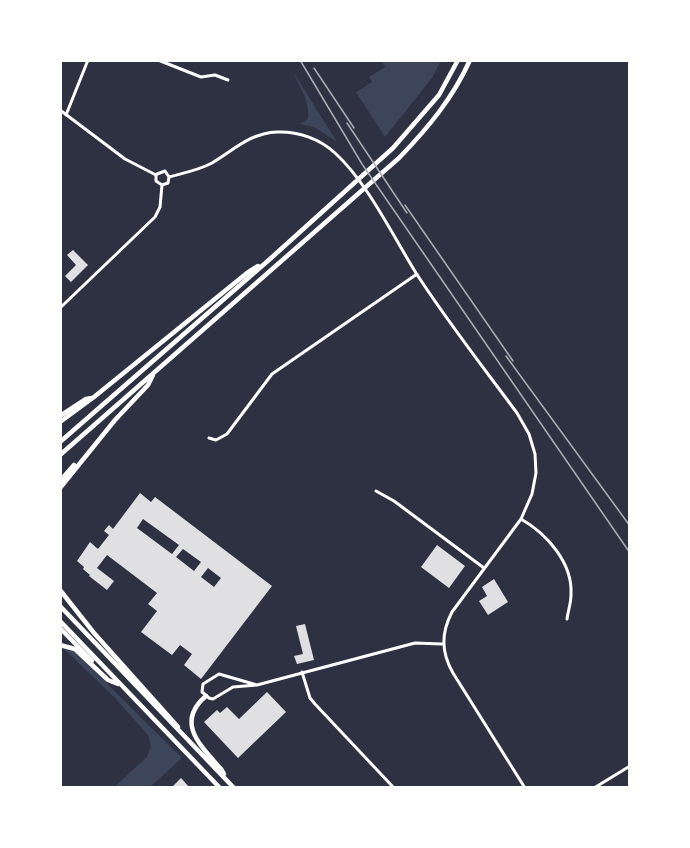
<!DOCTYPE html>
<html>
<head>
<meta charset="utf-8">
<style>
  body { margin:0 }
  #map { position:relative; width:690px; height:848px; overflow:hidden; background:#2d3142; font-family:Barlow,sans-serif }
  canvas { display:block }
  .frame { position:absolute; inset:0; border:62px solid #fff; pointer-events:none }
</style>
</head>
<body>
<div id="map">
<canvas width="690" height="848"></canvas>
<div class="frame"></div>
</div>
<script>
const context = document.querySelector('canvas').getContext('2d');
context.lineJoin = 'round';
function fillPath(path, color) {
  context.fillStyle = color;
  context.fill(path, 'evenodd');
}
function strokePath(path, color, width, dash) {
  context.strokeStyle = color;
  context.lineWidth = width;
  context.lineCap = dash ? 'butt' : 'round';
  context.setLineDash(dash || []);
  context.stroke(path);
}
fillPath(new Path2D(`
  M381,60H441L432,78L385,137L356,92L372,82L369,77L385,67Z
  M294,73L337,142L314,127L300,124L308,119C310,101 300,89 294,73Z
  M62,647L73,650L182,758L149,788H113L147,757L151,746L148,735L115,698Z`), '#3c4559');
fillPath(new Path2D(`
  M73,250L88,265L71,282L65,276L76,265L67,255Z
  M140,493L151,502L155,497L272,586L201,679L184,665L192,654L180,645L172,655L141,632L157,611L148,604L157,593L107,555L97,568L114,581L107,590L89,576L90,575L83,569L84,567L77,561L90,542L98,549L109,535L104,531L109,525L113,529ZM143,519L179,545L172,554L137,528ZM183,549L201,562L194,571L176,557ZM208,568L221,578L214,587L201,577Z
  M437,545L465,566L449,588L421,567Z
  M494,579L508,602L488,615L479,601L487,596L482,587Z
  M305,624L314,660L297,664L294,656L303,654L296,626Z
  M267,692L286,712L238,758L204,722L217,710L220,713L227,707L239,719Z
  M181,778L190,788H171Z`), '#e0e0e3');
strokePath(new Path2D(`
  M630,391V401`), '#fff', 1.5);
strokePath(new Path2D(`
  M158,60L201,77L215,75L228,80
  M60,110L125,159L156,175
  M66,115L88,60
  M157,174L165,171L169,177
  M156,175V181L162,185L168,183L169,177
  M169,177C184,173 199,170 212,163C234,150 250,133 277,132C298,131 320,139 335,153C367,182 393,236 416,273C447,321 483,367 517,413L529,434L535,454L536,473L532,494L521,519L452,612C441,633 441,652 453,673L525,788
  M60,308L155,217L160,207L162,185
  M209,438L216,440L227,434L272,374L417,274
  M376,491L394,501L484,568
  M521,519C547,534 573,563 571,595C571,603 568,611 567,619
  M302,672L310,698L315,704L394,788
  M257,685L219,674L203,684L202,692L209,698L213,699L233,687L257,685L415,643L442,644
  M594,788L630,766`), '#fff', 3);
strokePath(new Path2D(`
  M60,416L86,399L92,398`), '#fff', 4.5);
strokePath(new Path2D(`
  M60,422L94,397L247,273L258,266
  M60,442L270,259L393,148L439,95L458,60
  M60,455L399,158C428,128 453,98 470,60
  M60,481L74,465
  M60,488L115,420L148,385L153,375
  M60,590L94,633L178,727
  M60,606L234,788
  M60,621L220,788
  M60,628L92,661
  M60,645L75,649L108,680L118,684
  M206,696C174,723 202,747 221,769L224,774`), '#fff', 4.5);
strokePath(new Path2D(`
  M300,60L362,164L630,553
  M314,68L354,128
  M347,123L407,213
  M405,205L513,361
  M506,356L630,526`), '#abadb3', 1.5);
</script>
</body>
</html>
